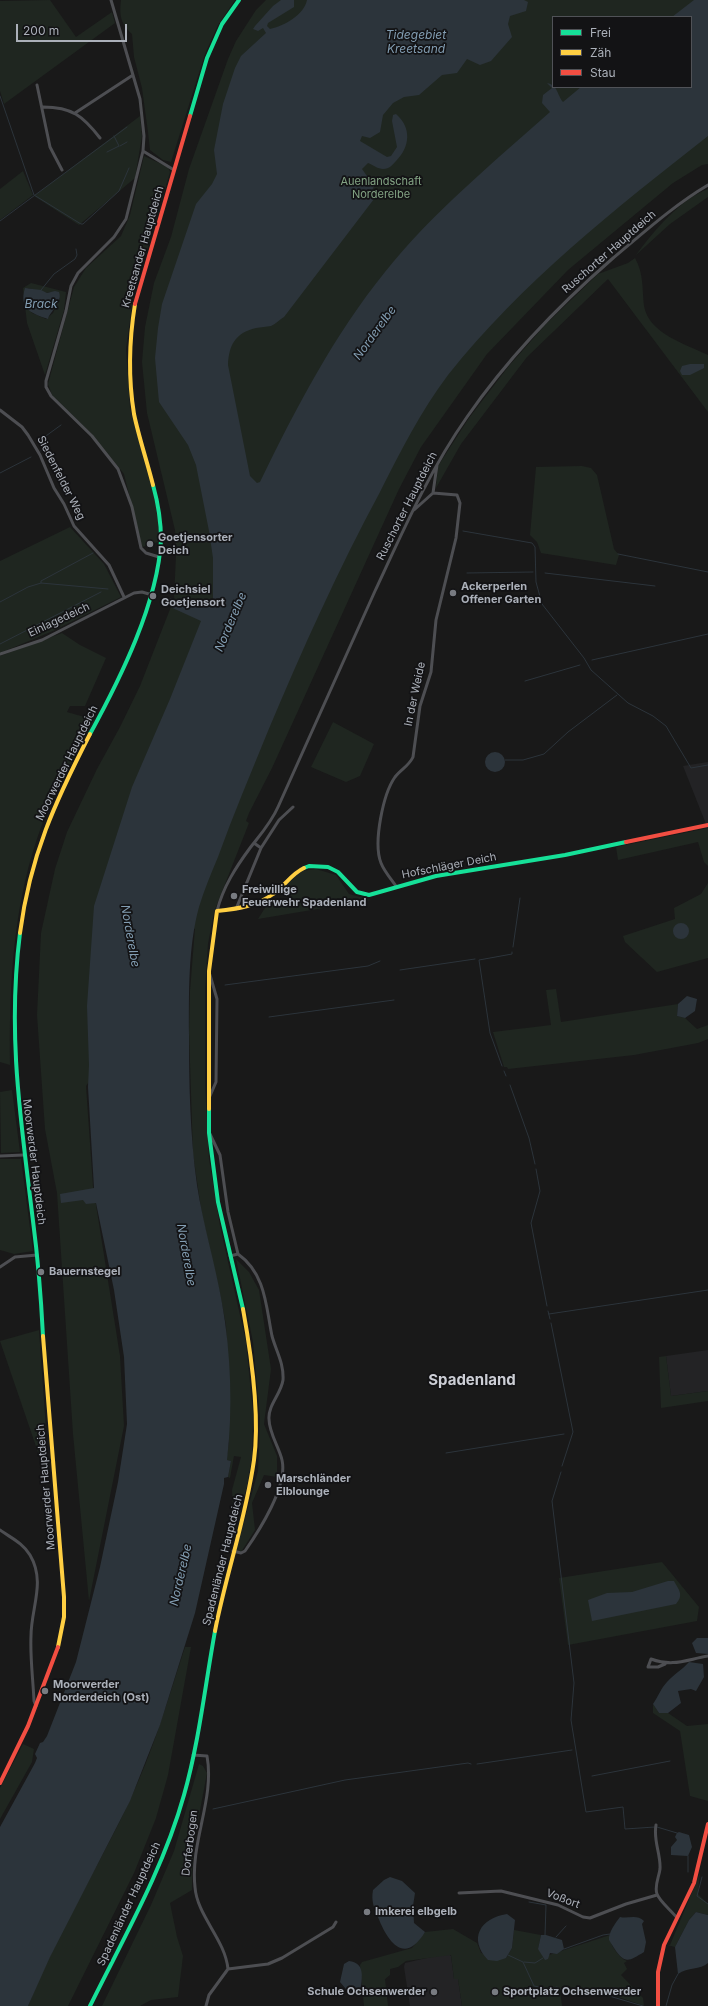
<!DOCTYPE html>
<html>
<head>
<meta charset="utf-8">
<style>
  body { margin:0 }
  #map { position:relative; width:708px; height:2006px; overflow:hidden; background:#191919; font-family:Inter,sans-serif }
  canvas { display:block }
  .legend { position:absolute; left:552px; top:16px; width:140px; height:72px; box-sizing:border-box; background:#131315; border:1px solid #505257; margin:0; padding:5px 7px; list-style:none; font-size:12px; color:#abb0b9 }
  .legend li { display:flex; align-items:center; gap:8px; height:20px }
  .legend b { width:20px; border:1px solid #505257 }
  .scale { position:absolute; left:16px; top:24px; width:111px; height:18px; box-sizing:border-box; border:2px solid #abb0b9; border-top:0; padding-left:5px; font-size:12px; line-height:14px; white-space:nowrap; color:#abb0b9; -webkit-text-stroke:3px #131315; paint-order:stroke }
</style>
</head>
<body>
<div id="map">
<canvas width="708" height="2006"></canvas>
<ul class="legend">
<li><b style="height:5px;background:#16e098"></b>Frei</li>
<li><b style="height:5px;background:#ffcf43"></b>Zäh</li>
<li><b style="height:5px;background:#f24e42"></b>Stau</li>
</ul>
<div class="scale">200 m</div>
</div>
<script>
const context = document.querySelector('canvas').getContext('2d');
context.lineJoin = 'round';
function fillPath(path, color) {
  context.fillStyle = color;
  context.fill(path, 'evenodd');
}
function strokePath(path, color, width, dash) {
  context.strokeStyle = color;
  context.lineWidth = width;
  context.lineCap = dash ? 'butt' : 'round';
  context.setLineDash(dash || []);
  context.stroke(path);
}
function drawText(font, color, halo, rows, align = 'center') {
  context.font = font + ' Inter,sans-serif';
  context.lineWidth = 3.5;
  context.setLineDash([]);
  context.textBaseline = 'middle';
  context.strokeStyle = halo;
  context.fillStyle = color;
  for (const [text, x, y, turn = 0] of rows) {
    context.save();
    context.translate(x, y);
    context.rotate((+turn || 0) * Math.PI / 180);
    context.textAlign = isNaN(turn) ? turn : align;
    if (halo) context.strokeText(text, 0, 0);
    context.fillText(text, 0, 0);
    context.restore();
  }
}
fillPath(new Path2D(`
  M708,762V823L706,824L683,766Z
  M708,1350V1391L671,1396L666,1356Z
  M448,1953L451,1956L454,1979H458L462,2006H410L404,1967L405,1963Z`), '#232325');
fillPath(new Path2D(`
  M50,0L76,37L112,12L115,23L4,104L0,91V1Z
  M121,0H235L218,25L205,54L171,162L163,160L150,150L148,132L142,88L134,57L132,34C121,24 119,16 121,0Z
  M266,0H708V164L702,165L673,183L568,270L487,354L421,447L399,489L272,768L249,813L246,821L249,823L214,912L208,944L205,989V1085L209,1159L220,1226L246,1342L253,1413L252,1456L247,1486L234,1536L232,1490L241,1457L234,1456L230,1478L228,1477L231,1461L226,1460L229,1442L226,1325L221,1299L202,1215L193,1154L189,1032L190,991L195,928L86,1086L93,1186L120,1356L124,1426L89,1601L73,1434L57,1193L45,1129L37,1015L41,933L55,869L67,832L97,769L120,727L140,686L174,599L176,555L175,530L147,413L142,362L145,327L154,283L171,237L189,169L228,59L236,41L256,10ZM553,17H691V87H553Z
  M140,116L142,136L135,178L79,225L34,196Z
  M144,156L168,167L170,172L133,298L126,349L130,408L155,500L158,521V542L142,547L124,474L93,435L52,395L48,384L74,287L86,268L121,236L130,215Z
  M23,171L33,195L0,220V189Z
  M708,189V197L670,224L636,255C654,231 679,200 708,189Z
  M635,258C644,274 642,289 644,306C649,334 686,344 708,355V412L608,279L527,357L461,444L436,488L438,466L469,418L508,367L546,324L598,274L628,263Z
  M31,283L66,292L64,310L45,375L27,323L23,288ZM28,288L47,293L50,292L60,298L53,313L46,319L32,313L25,304Z
  M582,466L591,468L597,475L614,549L619,555L616,565L541,553L537,542L530,535L536,467Z
  M70,527L104,564L121,597L53,631L0,653V561Z
  M62,633L80,645L106,658L85,706H70L67,712L95,720C77,753 56,786 43,822C13,900 9,983 10,1065L0,1062V656Z
  M333,722L374,744L360,776L346,782L311,767Z
  M708,828V866L704,862L698,842L618,860L616,847Z
  M316,869L336,875L349,894L371,900L258,919L270,900L276,908L295,903L284,887L301,871Z
  M708,883V958L657,972L625,942L623,936L675,919L674,908L701,894Z
  M556,989L561,1022L678,1004L677,1016L685,1018L697,1029L708,1025V1039L698,1043L634,1055L508,1069L507,1067H504L493,1032L551,1025L546,990Z
  M12,1090L20,1152L1,1153L0,1092Z
  M0,1159H21L33,1251L14,1254L0,1250Z
  M236,1259L249,1272L259,1290L271,1369L264,1424L277,1456V1477L264,1475L252,1503L255,1530L241,1552L236,1551L258,1471L260,1418L253,1342Z
  M39,1330L48,1458L41,1461L0,1341Z
  M666,1356L671,1396L708,1391V1401L661,1408L659,1357Z
  M662,1562L699,1607L697,1621L568,1645L559,1578Z
  M185,1647H191L168,1775L156,1818L134,1873L68,2006H28C56,1935 97,1870 129,1802C153,1752 168,1699 185,1647Z
  M653,1704L659,1713H668L687,1726L708,1724V1801L690,1796L680,1731L653,1713Z
  M23,1744L34,1749L32,1762L0,1819V1788Z
  M199,1764L203,1766L207,1773C200,1812 191,1850 192,1890L170,1903L177,1937L183,1956L178,1997L151,2000L140,2006H102L151,1905L174,1851Z
  M700,1873L698,1894L708,1904V1915L696,1912L689,1920L675,1947L667,1945H670Z
  M453,1929L477,1943L481,1953L506,1958L512,1948L514,1930L541,1935L538,1949L549,1955L610,1935C609,1944 619,1958 627,1961L624,1963L627,1969L621,1975L643,1998L644,2006C623,1998 600,1991 578,1988C571,1987 567,1991 560,1990L562,2006H462L458,1979H454L451,1955L406,1961L398,1967L390,1969V1975L384,1980L385,1979L388,2006H364L360,1965L362,1962L412,1948L425,1932Z`), '#1f2620');
fillPath(new Path2D(`
  M281,0H294V7L268,23L267,26L270,29C284,26 304,15 307,0H524L528,2L526,11L510,16L508,24L512,37L491,61L480,65L467,59L457,73L442,75L419,95L404,97L393,103L383,115L380,132L370,138L362,136L360,141L387,157L391,156L397,147L392,121L393,115L396,114C412,128 410,147 396,161C392,165 390,169 383,169C378,169 373,165 368,163L362,169L374,186L370,196L374,199L284,317C280,319 276,324 271,326C266,327 261,327 256,328C235,333 229,345 228,365L250,476L257,483L260,482C296,408 334,335 385,272C433,212 493,163 550,112L542,103L543,95L552,88L547,83C558,85 557,95 563,102L581,87H691V17H672L694,0H708V136C615,209 522,282 448,375C421,411 400,452 380,492C338,570 302,650 268,731C251,773 233,815 218,857C211,874 204,890 199,907C188,947 189,993 189,1034C189,1084 190,1135 197,1185C203,1224 215,1263 222,1303C231,1353 233,1410 227,1460L231,1461L228,1477L224,1478V1484L195,1613L160,1725L130,1801L50,1957L28,2006H0V1827L35,1763L37,1758L35,1754L40,1743L43,1742L47,1736L76,1662L100,1567L118,1482L127,1424L124,1357L114,1290L96,1203L86,1204L83,1200L61,1203L60,1194L94,1188L88,1087L89,1065L87,1006L94,906L132,787L170,699L201,621L166,605L169,598L208,606L213,598V558L209,531L196,465L188,445L159,402L155,358L158,328L162,304L196,204L212,184L217,174L214,150L223,104L235,68L241,56L266,33L263,28L258,31L253,29L255,26L273,6Z
  M25,288L41,290L47,293L55,291L59,292C63,303 50,311 48,319C34,314 18,310 25,288Z
  M690,364H704V368L690,375H682L680,371L682,366Z
  M485 762a10 10 0 1 1 20 0a10 10 0 1 1-20 0Z
  M673 931a8 8 0 1 1 16 0a8 8 0 1 1-16 0Z
  M687,996L697,999L695,1011L685,1018L677,1016L678,1004Z
  M668,1581H674C679,1590 684,1595 676,1604L592,1621L588,1600L607,1593L632,1592Z
  M697,1638H708V1654L696,1653L692,1643Z
  M689,1662L703,1664L704,1677L696,1691L691,1689L678,1691L681,1703L668,1713H659L653,1704C658,1697 661,1688 667,1682C674,1674 682,1670 689,1662Z
  M679,1832L689,1835L692,1847L688,1856L671,1855V1847L677,1840L675,1837L677,1833Z
  M390,1877L402,1881L415,1893L413,1906L414,1923L425,1932C405,1965 388,1943 378,1917C374,1908 371,1901 373,1890L384,1880Z
  M696,1912L708,1915V1963C700,1970 688,1967 678,1974L675,1947L689,1920Z
  M507,1914L515,1920L512,1948L506,1958L497,1961L488,1960C468,1939 480,1918 507,1914Z
  M620,1917C628,1919 637,1914 644,1921L642,1924L646,1942L644,1952C629,1961 625,1965 614,1948C613,1946 610,1942 609,1940C608,1933 616,1922 620,1917Z
  M541,1935H546L562,1940L564,1949L557,1954L550,1953L548,1959L545,1960L538,1949Z
  M349,1961C365,1963 362,1976 361,1989L357,1993L351,1995L340,1982L344,1964Z`), '#2c343b');
strokePath(new Path2D(`
  M0,96L34,195L81,224H83L119,191L129,168
  M120,146L127,142
  M107,152L119,146L114,136
  M0,221L127,127
  M41,290L54,274L75,259L77,255L76,249
  M41,451L42,449L39,441L61,425
  M0,473L31,457
  M463,531L532,543L535,547L536,582L542,604L584,658L591,670L628,703L653,716L666,726L691,768L708,765
  M618,554L708,572
  M467,573L533,572
  M545,573L655,586
  M41,583V581L93,553
  M0,602L28,587L41,583L108,589
  M0,644L101,592
  M592,660L708,634
  M525,681L580,665
  M505,760H523L544,754L568,732L617,695
  M513,947L520,898
  M400,970L475,959
  M225,985L368,966L380,961
  M269,1017L394,1000
  M502,1066L490,1033L479,960L512,954V952
  M504,1071L506,1076
  M510,1085L529,1138L535,1164
  M536,1169L540,1191L531,1223L547,1306
  M548,1311L550,1319
  M549,1314L708,1290
  M551,1323L573,1432L562,1466
  M446,1453L564,1434
  M561,1472L552,1501L574,1683L571,1720L586,1812L623,1807L625,1829L655,1827
  M477,1764L572,1750
  M592,1776L670,1761
  M213,1809L345,1780L468,1763L471,1764
  M657,1827L677,1833
  M688,1872V1856
  M702,1877L697,1896L708,1904
  M529,1902L546,1905L545,1935
  M556,1937L566,1926
  M564,1949L603,1935L610,1934
  M508,1955L523,1962L534,1986L549,1989L557,1987L565,1992L574,1988L589,1990L643,2006
  M524,1962L535,1963L543,1958
  M666,2006L672,1985L678,1974`), '#2c343b', 1);
strokePath(new Path2D(`
  M111,0L140,99L144,136L143,151L126,219L114,237L78,273L71,286L66,311L46,381V387L51,396L92,436L118,469L132,507L141,548L146,553L159,557
  M37,85L50,147L62,170
  M43,107C72,107 83,116 100,138
  M75,113L133,75
  M143,151L174,170
  M0,410L22,427L28,435L40,455L54,488L64,504L74,526L109,565L124,597
  M433,493L437,465
  M0,654L42,640L134,593L142,592L149,594
  M261,848L279,820L293,807
  M396,886C391,879 384,871 381,863C373,843 383,794 395,777C401,769 409,766 413,757L420,706L431,672L436,620L456,538L460,503L457,495L433,493L414,510
  M236,909L261,848L254,843
  M217,911C223,887 236,867 250,848C260,835 271,823 278,807C310,735 342,663 375,591C403,531 429,471 467,417C508,358 558,306 612,259C642,234 674,205 708,185
  M210,1096L216,1082L217,999L210,975
  M210,1134L220,1155L228,1212L238,1254
  M0,1156L24,1155
  M230,1256L238,1254C266,1274 266,1307 272,1336C276,1351 284,1363 283,1380C281,1394 268,1405 269,1419C269,1433 279,1447 282,1460C288,1486 259,1531 245,1551L241,1553L233,1551
  M0,1267L15,1257L37,1255
  M0,1530C11,1538 23,1543 30,1555C46,1582 31,1608 31,1636C30,1657 33,1679 34,1701L36,1706
  M665,1664L658,1667H648L651,1659C673,1667 685,1660 708,1656
  M193,1755L207,1756C215,1799 190,1842 195,1887C197,1916 225,1939 228,1969L209,1995L206,2006
  M656,1825C653,1841 661,1854 660,1869C659,1877 654,1886 657,1894C660,1902 672,1911 677,1918
  M459,1893L501,1891L558,1905L583,1917L590,1918L626,1904L657,1895
  M228,1969L268,1964L282,1958L333,1927L336,1922`), '#4d4e52', 3);
strokePath(new Path2D(`
  M190,116L207,58L222,24L239,0
  M90,734C120,679 158,603 161,540C161,521 158,503 153,485
  M304,868L309,866L328,867L338,872L357,892L369,895L436,876L565,855L626,842
  M20,933C7,1035 21,1121 33,1221C38,1259 41,1297 43,1336
  M209,1109V1133L218,1202L243,1309
  M90,2006C124,1937 163,1870 184,1795C199,1742 205,1686 215,1631`), '#16e098', 4);
strokePath(new Path2D(`
  M135,304C129,341 128,377 134,414C139,438 147,461 153,485
  M20,933C30,856 55,802 90,734
  M209,1109V971L217,911C237,909 257,906 273,894C285,886 291,874 304,868
  M43,1336L64,1597V1617L58,1647
  M215,1631C226,1574 246,1518 254,1460C260,1416 251,1353 243,1309`), '#ffcf43', 4);
strokePath(new Path2D(`
  M135,304L190,116
  M626,842L708,825
  M0,1783L28,1726L58,1647
  M658,2006V1972L664,1945L694,1883L708,1824`), '#f24e42', 4);
for (const [x, y, r, color] of [
  [150,544,4,"#787b81"],
  [453,593,4,"#787b81"],
  [153,596,4,"#787b81"],
  [234,896,4,"#787b81"],
  [41,1272,4,"#787b81"],
  [268,1485,4,"#787b81"],
  [45,1691,4,"#787b81"],
  [367,1912,4,"#787b81"],
  [434,1992,4,"#787b81"],
  [495,1992,4,"#787b81"]
]) {
  const dot = new Path2D();
  dot.arc(x, y, r, 0, 2 * Math.PI);
  context.fillStyle = color;
  context.fill(dot);
  strokePath(dot, '#131315', 1.5);
}
drawText('11px', '#83a384', '#131315', [
  ["Auenlandschaft",381,182],
  ["Norderelbe",381,195]
]);
drawText('11px', '#abb0b9', '#131315', [
  ["Kreetsander Hauptdeich",143,247,-74],
  ["Ruschorter Hauptdeich",609,252,-41],
  ["Siedenfelder Weg",61,478,63],
  ["Ruschorter Hauptdeich",407,506,-63],
  ["Einlagedeich",59,620,-25],
  ["In der Weide",415,694,-78],
  ["Moorwerder Hauptdeich",67,763,-64],
  ["Hofschläger Deich",449,866,-11],
  ["Moorwerder Hauptdeich",34,1162,83],
  ["Moorwerder Hauptdeich",46,1487,-95],
  ["Spadenländer Hauptdeich",223,1560,-76],
  ["Dorferbogen",190,1843,-83],
  ["Voßort",563,1899,21],
  ["Spadenländer Hauptdeich",129,1904,-65]
]);
drawText('bold 11px', '#abb0b9', '#131315', [
  ["Goetjensorter",158,538],
  ["Deich",158,551],
  ["Ackerperlen",461,587],
  ["Offener Garten",461,600],
  ["Deichsiel",161,590],
  ["Goetjensort",161,603],
  ["Freiwillige",242,890],
  ["Feuerwehr Spadenland",242,903],
  ["Bauernstegel",49,1272],
  ["Marschländer",276,1479],
  ["Elblounge",276,1492],
  ["Moorwerder",53,1685],
  ["Norderdeich (Ost)",53,1698],
  ["Imkerei elbgelb",375,1912],
  ["Schule Ochsenwerder",426,1992,"right"],
  ["Sportplatz Ochsenwerder",503,1992]
], 'left');
drawText('italic 12px', '#839eb3', '#131315', [
  ["Tidegebiet",416,35],
  ["Kreetsand",416,49],
  ["Brack",41,304],
  ["Norderelbe",375,333,-54],
  ["Norderelbe",231,622,-67],
  ["Norderelbe",130,936,80],
  ["Norderelbe",186,1255,80],
  ["Norderelbe",181,1575,-77]
]);
drawText('bold 15px', '#ccced5', '#131315', [
  ["Spadenland",472,1380]
]);
</script>
</body>
</html>
